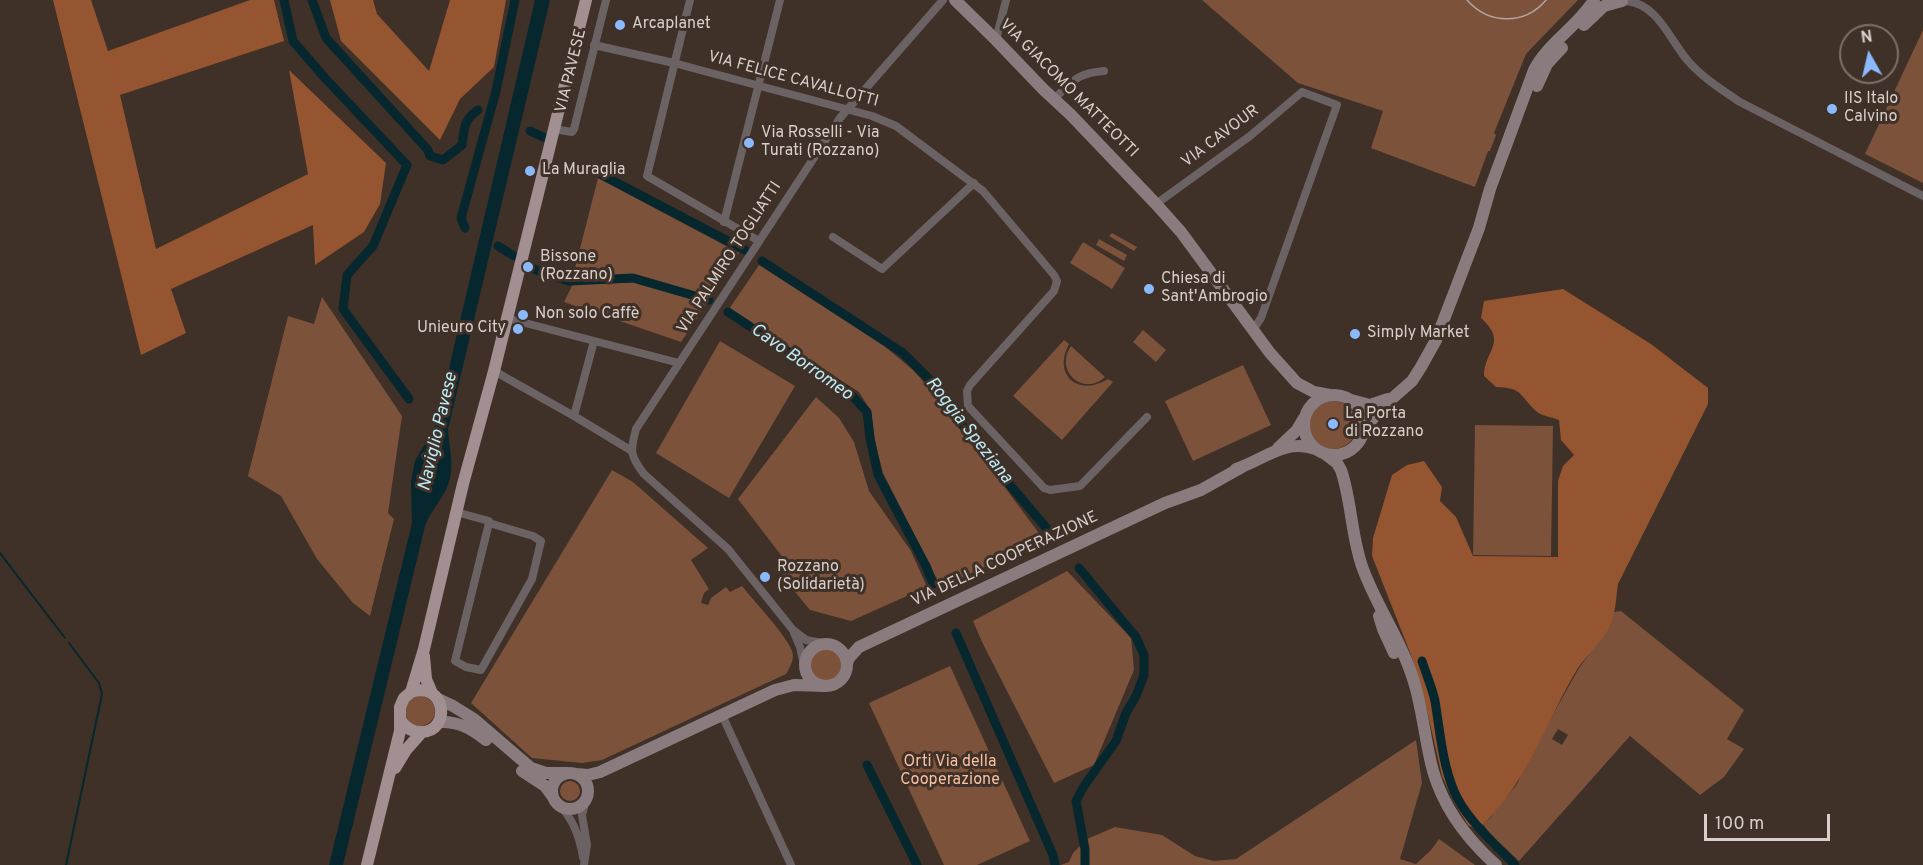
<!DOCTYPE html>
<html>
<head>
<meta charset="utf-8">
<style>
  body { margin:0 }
  #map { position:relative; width:1923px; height:865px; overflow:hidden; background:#3f3028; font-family:Overpass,sans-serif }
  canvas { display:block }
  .north { position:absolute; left:1839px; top:24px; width:60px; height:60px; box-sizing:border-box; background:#3f3028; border:2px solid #7d7069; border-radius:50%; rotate:352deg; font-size:16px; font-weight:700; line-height:24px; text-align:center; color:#d9cfca }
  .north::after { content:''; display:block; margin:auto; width:21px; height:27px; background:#8abafc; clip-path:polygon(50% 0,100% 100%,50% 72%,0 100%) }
  .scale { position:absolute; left:1704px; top:814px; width:126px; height:27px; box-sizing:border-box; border:3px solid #d9cfca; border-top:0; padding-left:8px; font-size:18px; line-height:21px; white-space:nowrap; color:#d9cfca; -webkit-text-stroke:4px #3f3028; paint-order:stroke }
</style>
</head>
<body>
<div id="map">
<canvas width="1923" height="865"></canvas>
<div class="north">N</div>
<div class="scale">100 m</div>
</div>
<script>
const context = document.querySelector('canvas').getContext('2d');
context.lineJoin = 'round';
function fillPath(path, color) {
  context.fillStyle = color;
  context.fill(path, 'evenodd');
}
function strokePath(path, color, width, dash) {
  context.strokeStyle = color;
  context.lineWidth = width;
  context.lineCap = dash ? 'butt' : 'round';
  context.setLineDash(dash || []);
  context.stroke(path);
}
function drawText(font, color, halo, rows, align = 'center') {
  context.font = font + ' Overpass,sans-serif';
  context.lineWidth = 6;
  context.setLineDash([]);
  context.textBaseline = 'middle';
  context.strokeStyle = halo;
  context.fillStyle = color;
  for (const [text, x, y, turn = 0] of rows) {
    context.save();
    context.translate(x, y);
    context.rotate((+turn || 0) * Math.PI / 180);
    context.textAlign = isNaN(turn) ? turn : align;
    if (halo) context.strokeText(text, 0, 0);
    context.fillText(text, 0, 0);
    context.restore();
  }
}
fillPath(new Path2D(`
  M1202,0H1578L1526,54L1494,133L1496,135L1490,151H1488L1475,187L1371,148L1383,111L1298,83Z
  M1923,30V183L1865,154Z
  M598,178L739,253L712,296L634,276H573Z
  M1112,233L1137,247L1134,251L1109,236Z
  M1099,239L1127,255L1124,261L1096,245Z
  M1083,242L1125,268L1112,289L1070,263Z
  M759,265L883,345L913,370L942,403L1044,540L941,587L883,473L875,443L871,411L859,392L729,309Z
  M634,282L707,303L681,342L564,302L573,284Z
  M322,297L402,416L388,513L394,519L370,616L353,603L317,559L281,496L248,476L288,316L314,324Z
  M1143,330L1166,350L1156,362L1133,342Z
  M1064,340L1069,344C1052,376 1079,397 1108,379L1113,382L1062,440L1013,396Z
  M720,341L795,386L729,498L656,453Z
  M1071,346L1105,377C1083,397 1054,371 1071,346Z
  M1243,365L1271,425L1193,461L1165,401Z
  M816,397L839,418L854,442L869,491L911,551L927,587L851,621L810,610L782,576L790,567L738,499Z
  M1309 425a24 24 0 1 1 48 0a24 24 0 1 1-48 0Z
  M1475,425L1553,426L1551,556L1473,555Z
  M612,470L633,482L708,548L691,560L709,589L704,593L701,603L708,605L711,598L726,587L730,592L742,586C753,600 787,636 792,651C795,659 790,667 786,674L602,760L582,763L532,758L471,703Z
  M1067,571L1131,638L1134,670L1094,765L1054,783L982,642L973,621Z
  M1621,611L1744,710L1727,739L1744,749L1724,777L1700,795L1630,736L1519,861L1489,833L1483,824L1490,818L1517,784L1528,759L1579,668L1610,626L1614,612ZM1558,729L1568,735L1562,745L1552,739Z
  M810 665a16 16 0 1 1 32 0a16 16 0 1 1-32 0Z
  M950,666L1030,841L977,865H944L869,703Z
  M405 711a15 15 0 1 1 30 0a15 15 0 1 1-30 0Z
  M1416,740L1422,783L1400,859L1416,864L1431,850L1439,839L1475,865H1061L1069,862L1073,853L1087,839L1115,827L1162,835L1195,856L1214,861L1236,859Z
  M560 791a10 10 0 1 1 20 0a10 10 0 1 1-20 0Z`), '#7c523b');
fillPath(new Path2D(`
  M53,0H91L108,51L250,0H274L284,41L120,95L156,249L308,174L289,70L386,163L380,204L364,232L315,265L313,225L171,289L186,333L141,355Z
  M330,0H373L377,14L429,71L450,0H506L494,67L460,99L440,140L341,41Z
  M1563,289L1651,344L1708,388V404L1618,584C1616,597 1616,611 1611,624C1604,640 1588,654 1578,668C1545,722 1526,788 1477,830L1468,825L1454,802L1442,776L1425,702L1411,655L1372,556L1373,538L1392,475L1407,465L1424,461L1442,487L1440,501L1456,517L1473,556L1558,557V481L1563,466L1574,455L1561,440L1559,420C1552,417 1541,416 1536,411C1518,394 1523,388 1496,387L1484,376C1485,349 1508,343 1481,318L1484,301Z`), '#945530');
fillPath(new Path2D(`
  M535,0H550L448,429C449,447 455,467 448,485C442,500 431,510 425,526L343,865H329L412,523L411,481L415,461L436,424Z`), '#06272e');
strokePath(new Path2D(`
  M0,553L65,638
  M66,865L102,694L99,683L69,643`), '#06272e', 2);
strokePath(new Path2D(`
  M284,0L293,41L324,77L407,165L373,246L347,275L343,309L409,399
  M312,0L326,38L428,150L430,156L443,160L462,145C464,129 464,119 478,110
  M530,131L543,137
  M602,175L745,250
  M465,228L461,218L496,91L515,0
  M498,246L514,256
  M762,261L903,353L937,387L960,422L989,460L1048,530
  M528,267L569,281L633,278L709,300
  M728,312L848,391L867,412L870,438L878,475L926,566L933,584
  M1079,568L1136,637L1144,655V675L1136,696L1126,713L1116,741L1084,786L1076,801L1085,849V865
  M956,633L1053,855L1055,865
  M1422,661C1426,674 1432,687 1435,701C1440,731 1442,762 1454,791C1465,818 1495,844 1515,865
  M867,765L917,865`), '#06272e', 9);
strokePath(new Path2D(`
  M690,0L647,176L759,241
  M1626,1C1658,4 1669,39 1688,61C1703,78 1722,90 1740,102L1923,196
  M996,40L1006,0
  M594,45L674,63L872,116L896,126L983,191L1054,275L1057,281L1054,291L970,385L967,391L968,406L1044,488L1050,490L1080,486L1147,417
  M1054,99C1073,81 1077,73 1104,71
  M554,129L572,132L574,129L606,0
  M1156,204L1250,136L1302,92L1337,105L1261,318L1253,330
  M724,222L780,0
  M833,237L882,269L974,183
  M506,318L679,363
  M494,371L574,416L632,451
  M574,416L594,341
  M456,512L489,521V523L455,661L466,667L481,670L532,579L541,541L533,536L489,523
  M794,633L800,647L805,670
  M827,644L806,640L793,630L728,549L644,474C630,456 630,451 636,429L840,118L943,0
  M722,715L791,865
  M560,806C573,819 580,839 583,857
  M584,865L587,845L582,815L586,800`), '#6b6264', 8);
strokePath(new Path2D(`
  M955,0L996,40L1043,89L1071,115L1156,204L1181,232L1270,353L1297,383L1314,392L1330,395
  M1584,25L1604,6L1622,1
  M1537,86L1547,64L1562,48
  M1304 425a30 30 0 1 1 60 0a30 30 0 1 1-60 0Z
  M1351,400L1370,405L1388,399
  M1363,432L1379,410L1412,381L1421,367L1436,340L1479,228L1490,189L1534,70C1548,43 1578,26 1594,0
  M1278,448L1297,430L1304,418
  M1325,454L1337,463L1341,470C1352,502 1351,537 1363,569C1377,607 1402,642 1414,682C1423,711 1425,742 1433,771C1444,809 1468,840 1496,865
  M1236,469C1263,460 1286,438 1315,449
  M1379,616L1383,629L1394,653
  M805 665a21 21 0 1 1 42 0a21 21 0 1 1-42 0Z
  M847,663L849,658L859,647L1165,503L1201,490L1242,467
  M438,699L453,706L474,719L531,768L546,773H567
  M439,722C458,721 471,728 486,740
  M522,771L545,786L553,797
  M552 791a18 18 0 1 1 36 0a18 18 0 1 1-36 0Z
  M576,774L588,775L600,772L775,690L794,685L824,686`), '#8a7b7e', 12);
strokePath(new Path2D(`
  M424,656L426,679L432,693
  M401,721C406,728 412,732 421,732C452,732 446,680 411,692
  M395,768L406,750L422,732
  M367,865L400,731V707L404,698L411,692L424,649L463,484L494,371L586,0`), '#a18f92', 12);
strokePath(new Path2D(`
  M1467,0C1489,25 1525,25 1546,0`), '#b2a6a0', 1.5);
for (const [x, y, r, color] of [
  [620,25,6,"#8abafc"],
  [1832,109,6,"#8abafc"],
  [749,143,6,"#8abafc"],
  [530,171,6,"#8abafc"],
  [528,267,6,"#8abafc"],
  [1149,289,6,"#8abafc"],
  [523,315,6,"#8abafc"],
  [518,329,6,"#8abafc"],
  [1355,334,6,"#8abafc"],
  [1333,424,6,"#8abafc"],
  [765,577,6,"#8abafc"]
]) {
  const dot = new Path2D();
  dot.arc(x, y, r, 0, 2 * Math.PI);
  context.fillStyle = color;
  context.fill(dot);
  strokePath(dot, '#3f3028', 2);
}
drawText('16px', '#d9cfca', '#3f3028', [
  ["Arcaplanet",632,25],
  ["IIS Italo",1844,100],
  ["Calvino",1844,118],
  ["Via Rosselli - Via",761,134],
  ["Turati (Rozzano)",761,152],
  ["La Muraglia",542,171],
  ["Bissone",540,258],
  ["(Rozzano)",540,276],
  ["Chiesa di",1161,280],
  ["Sant'Ambrogio",1161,298],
  ["Non solo Caffè",535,315],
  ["Unieuro City",506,329,"right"],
  ["Simply Market",1367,334],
  ["La Porta",1345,415],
  ["di Rozzano",1345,433],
  ["Rozzano",777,568],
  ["(Solidarietà)",777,586]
], 'left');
drawText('16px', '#d9cfca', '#3f3028', [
  ["VIA PAVESE",572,71,-76],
  ["VIA FELICE CAVALLOTTI",793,80,15],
  ["VIA GIACOMO MATTEOTTI",1068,89,45],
  ["VIA CAVOUR",1221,137,-37],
  ["VIA PALMIRO TOGLIATTI",730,258,-57],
  ["VIA DELLA COOPERAZIONE",1005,560,-25]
]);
drawText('16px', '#f8bfa1', '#3f3028', [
  ["Orti Via della",950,763],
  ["Cooperazione",950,781]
]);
drawText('italic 18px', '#bbebf7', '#3f3028', [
  ["Cavo Borromeo",801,363,35],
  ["Roggia Speziana",968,431,52],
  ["Naviglio Pavese",439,432,-77]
]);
</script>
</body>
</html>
